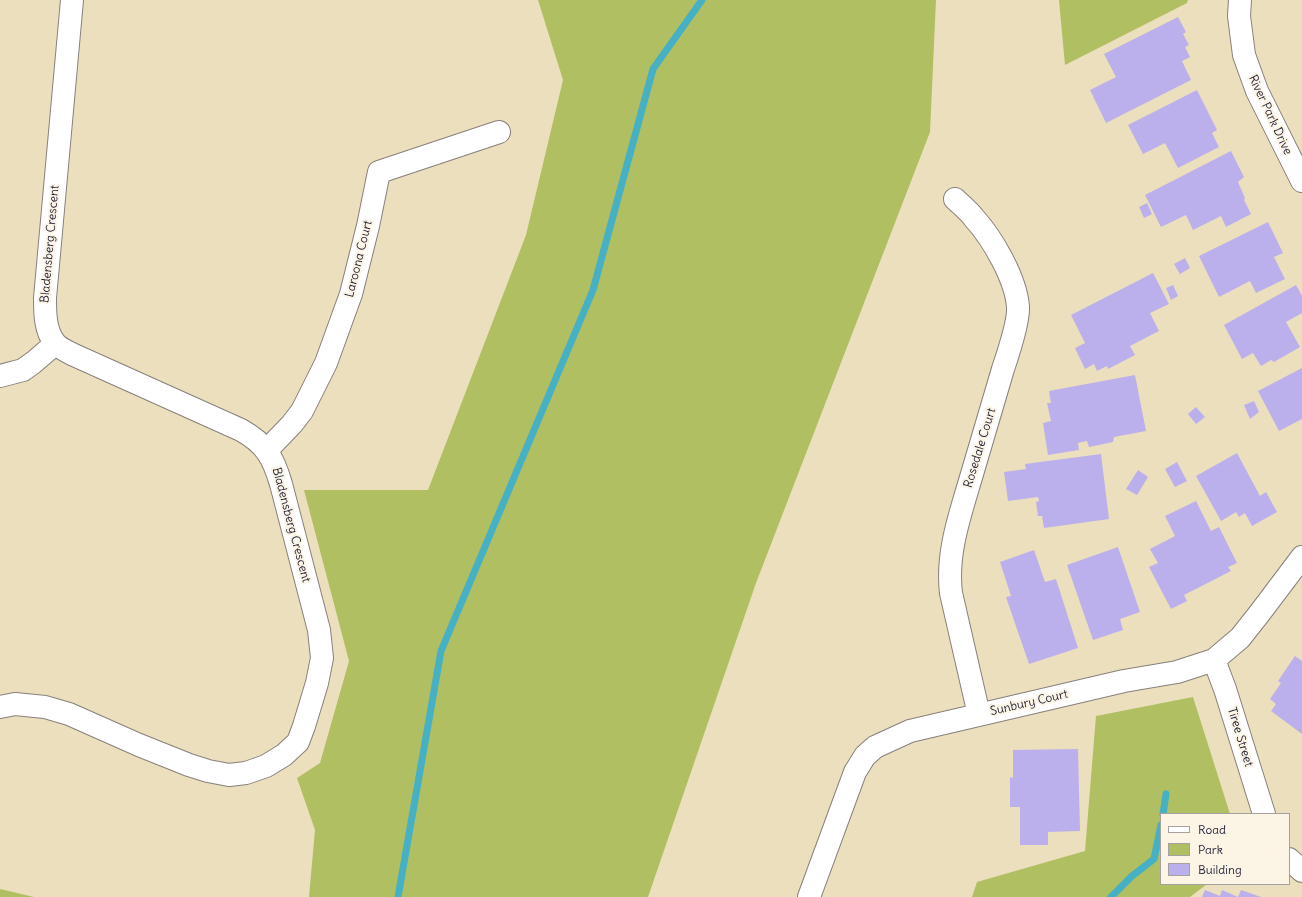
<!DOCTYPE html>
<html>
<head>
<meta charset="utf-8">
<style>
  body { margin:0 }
  #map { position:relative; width:1302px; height:897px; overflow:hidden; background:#ecdfbd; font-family:Delius,sans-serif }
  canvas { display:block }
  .legend { position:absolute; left:1160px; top:813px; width:130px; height:72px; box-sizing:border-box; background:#fcf5e5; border:1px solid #a5a1a1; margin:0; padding:5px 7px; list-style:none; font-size:12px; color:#22223b }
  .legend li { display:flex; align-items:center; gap:8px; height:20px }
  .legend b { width:20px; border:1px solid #a5a1a1 }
</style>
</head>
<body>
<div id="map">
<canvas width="1302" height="897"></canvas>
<ul class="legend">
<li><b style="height:5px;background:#fff"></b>Road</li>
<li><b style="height:11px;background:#b0bf61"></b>Park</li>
<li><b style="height:11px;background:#bbb0ec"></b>Building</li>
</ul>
</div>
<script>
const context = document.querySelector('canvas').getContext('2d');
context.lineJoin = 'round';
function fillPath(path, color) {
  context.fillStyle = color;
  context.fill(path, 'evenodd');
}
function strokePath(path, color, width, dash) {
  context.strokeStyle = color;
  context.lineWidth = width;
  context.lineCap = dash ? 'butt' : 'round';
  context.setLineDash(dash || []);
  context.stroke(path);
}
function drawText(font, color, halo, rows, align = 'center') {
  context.font = font + ' Delius,sans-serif';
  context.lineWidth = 4;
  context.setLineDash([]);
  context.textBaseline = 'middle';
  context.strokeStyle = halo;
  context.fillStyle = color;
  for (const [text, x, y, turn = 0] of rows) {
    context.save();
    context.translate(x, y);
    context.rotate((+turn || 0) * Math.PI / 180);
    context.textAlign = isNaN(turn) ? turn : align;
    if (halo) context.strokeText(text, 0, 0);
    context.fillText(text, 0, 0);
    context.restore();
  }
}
fillPath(new Path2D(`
  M538,0H936L930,132L756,583L648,897H309L315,830L297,778L320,763L349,661L304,490H428L526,235L563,80Z
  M1059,0H1188L1187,3L1065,65Z
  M1193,697L1230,814H1161V884H1207L1190,897H972L977,882L1085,851L1096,716Z
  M0,889L34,897H0Z`), '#b0bf61');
strokePath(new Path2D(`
  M1163,814L1166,794
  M398,897L441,651L593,290L653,69L702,0
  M1111,897L1132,876L1154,859L1161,825`), '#46b0c4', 7);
fillPath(new Path2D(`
  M1178,17L1186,32L1183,34L1189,45L1185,47L1190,57L1182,61L1191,80L1106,123L1090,90L1116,77L1104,54Z
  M1197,90L1217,130L1212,133L1219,147L1178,168L1165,143L1143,154L1128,125Z
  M1231,151L1244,177L1238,182L1245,198L1244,200L1251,214L1226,227L1221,216L1193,230L1186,215L1161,227L1145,195Z
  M1147,203L1152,214L1144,218L1139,207Z
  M1268,222L1283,253L1274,257L1285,279L1256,293L1250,281L1219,297L1199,256Z
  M1185,258L1190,268L1180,274L1174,264Z
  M1153,273L1169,304L1150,313L1159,331L1130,346L1135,355L1108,369L1107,366L1097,371L1094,364L1085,369L1075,348L1085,343L1071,315Z
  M1173,285L1178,296L1171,300L1166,288Z
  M1296,285L1302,296V313L1286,322L1300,347L1274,362L1271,360L1261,366L1253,353L1242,359L1224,325Z
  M1302,368V419L1279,431L1258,391Z
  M1135,375L1146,431L1114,437L1113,442L1089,447L1087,441L1078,443L1079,450L1048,455L1043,423L1051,421L1047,403H1051L1049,391Z
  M1254,401L1259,412L1250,419L1244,405Z
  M1196,407L1205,417L1196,424L1188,414Z
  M1237,453L1260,496L1266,492L1277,512L1252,526L1245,513L1239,517L1236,512L1221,521L1196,476Z
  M1101,454L1109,519L1044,528L1042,516H1038L1036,502L1039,501L1038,497L1008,501L1004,472L1026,469L1025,464Z
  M1177,462L1187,481L1175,487L1165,469Z
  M1138,470L1148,477L1137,495L1126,489Z
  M1196,501L1211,531L1219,527L1237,563L1228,567L1231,571L1184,595L1187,601L1171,609L1149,567L1158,563L1150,549L1175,536L1165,516Z
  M1118,547L1140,612L1120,619L1123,630L1093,640L1067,565Z
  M1034,550L1045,582L1056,579L1078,648L1029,664L1006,597L1011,596L1000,562Z
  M1295,656L1302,661V734L1271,711L1276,704L1270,699L1281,683L1278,681Z
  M1078,749L1080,831L1048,832V845H1020V807H1010V777L1013,778V750Z
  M1205,890L1220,896L1222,890L1238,897L1241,890L1261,897H1202Z`), '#bbb0ec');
const minor = new Path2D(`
  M1240,0L1239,16L1244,55L1257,91L1302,181
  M955,199C961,205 969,211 974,218C993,239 1016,279 1018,307C1019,322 1008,354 1003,369C993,404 982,439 972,474C961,512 946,552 951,593L979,715
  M0,376L23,370L34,362L55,344
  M267,450L292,424L302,411L326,363L351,294L368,226L379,172L499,132
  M1214,660L1225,689L1264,814
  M0,707L15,704L45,707L69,714L139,745L189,765L208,771L229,775L246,773L266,766L284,755L298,742L304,726L317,683L322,658L319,630L281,484C273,457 266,444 241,430L74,355C68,352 59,348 55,343C45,331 45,313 45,298L72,0
  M1289,859L1302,871
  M809,897L855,772L865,756L875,747L910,731L1124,681L1177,672L1214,660L1240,638L1259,614L1302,557`);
strokePath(minor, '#87807c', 24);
strokePath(minor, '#fff', 22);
drawText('12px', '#22223b', '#fcf5e5', [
  ["River Park Drive",1270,115,65],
  ["Bladensberg Crescent",50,244,-85],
  ["Laroona Court",359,259,-76],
  ["Rosedale Court",980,448,-73],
  ["Bladensberg Crescent",291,525,75],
  ["Sunbury Court",1029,703,-13],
  ["Tiree Street",1240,737,73]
]);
</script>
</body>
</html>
